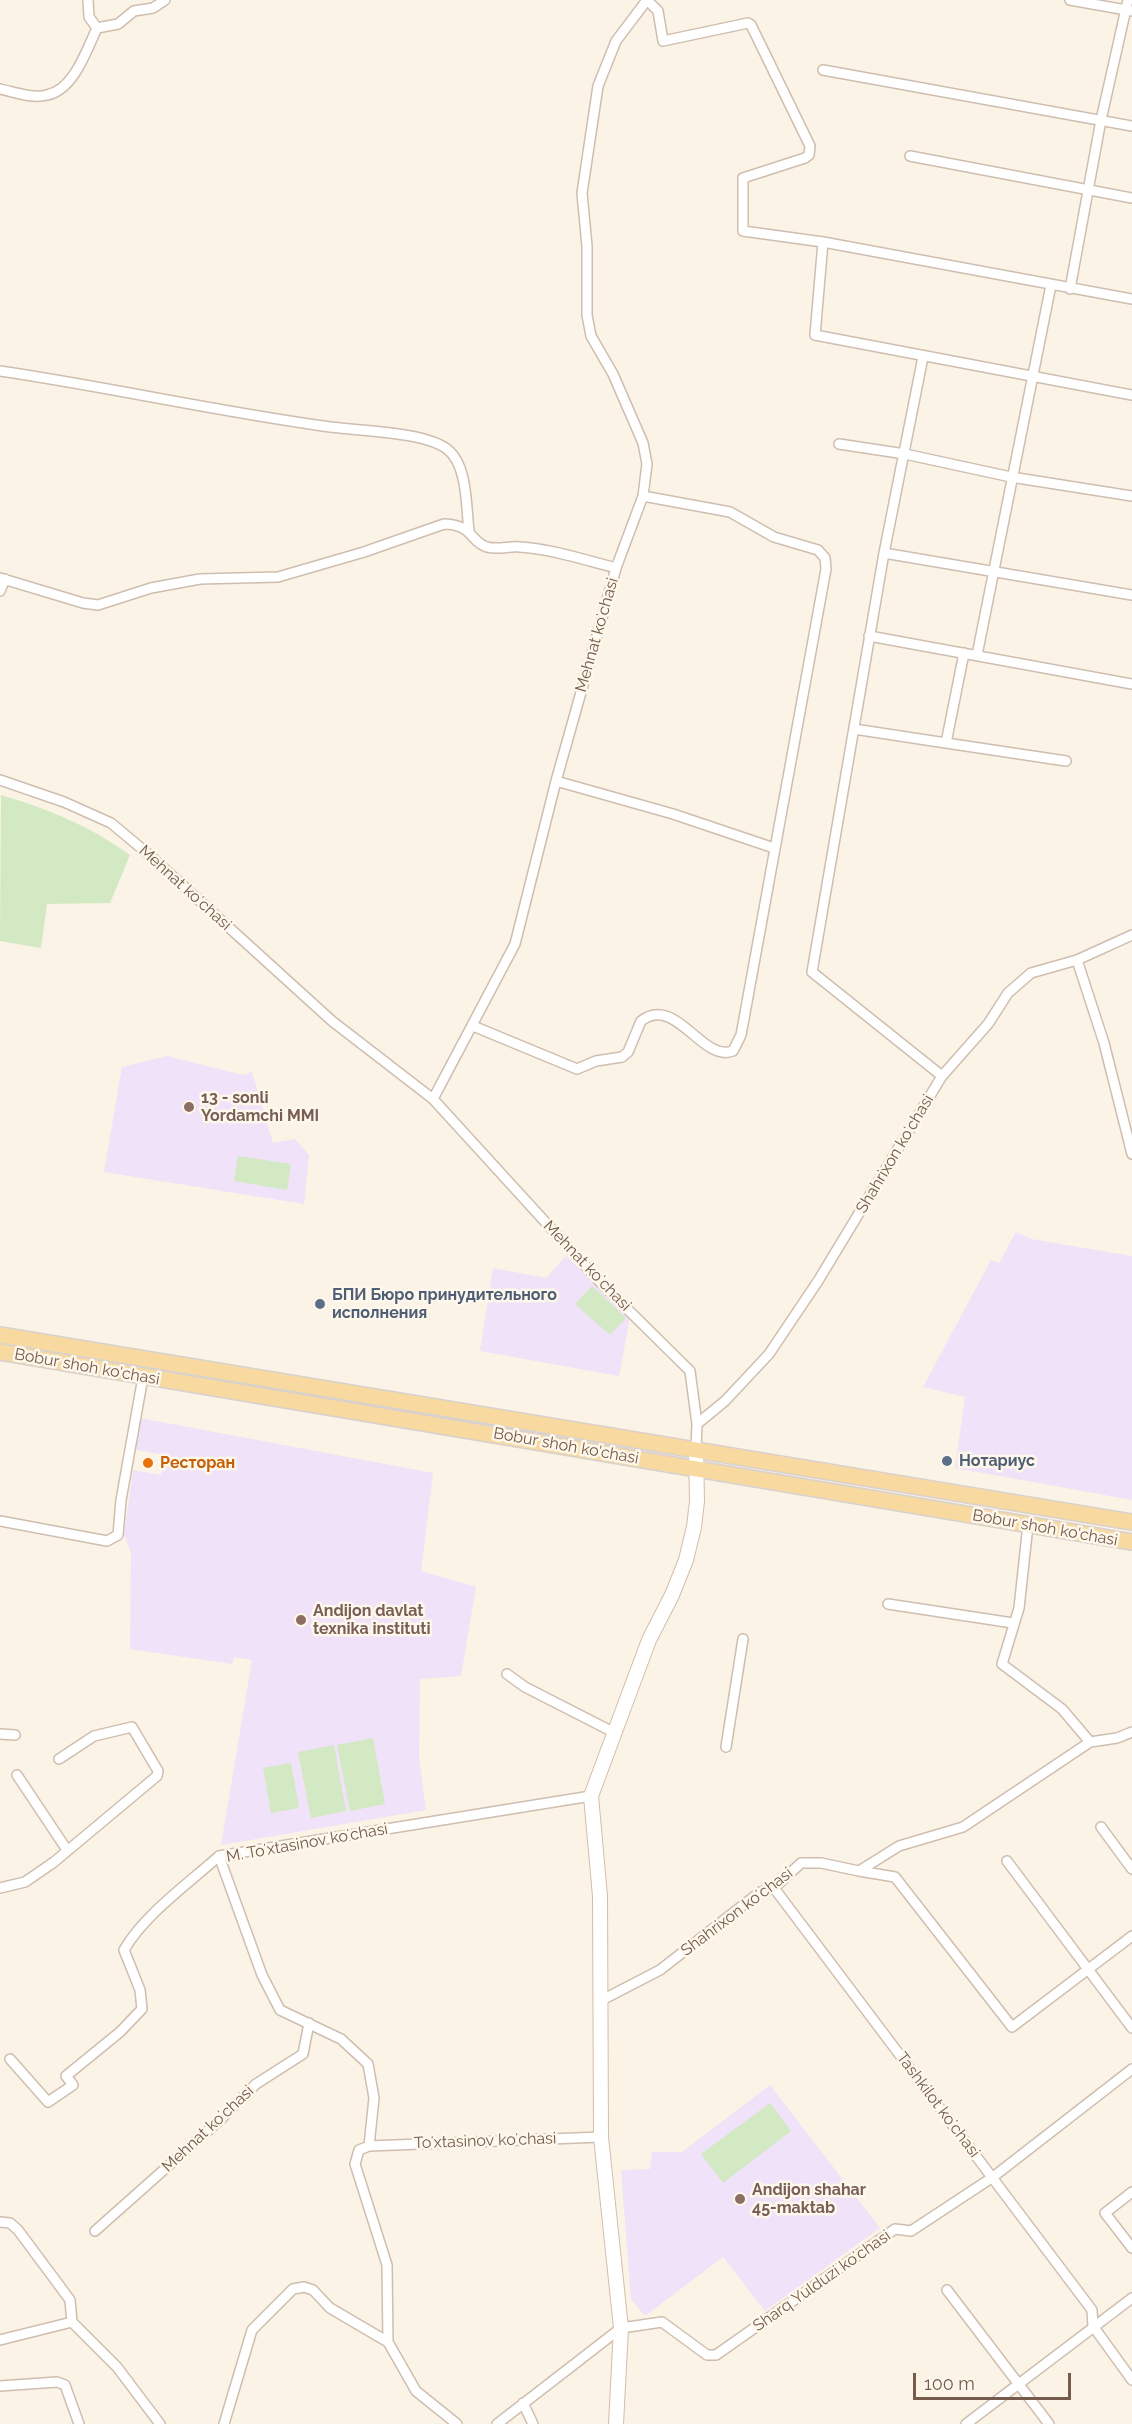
<!DOCTYPE html>
<html>
<head>
<meta charset="utf-8">
<style>
  body { margin:0 }
  #map { position:relative; width:1132px; height:2424px; overflow:hidden; background:#fbf3e5; font-family:Raleway,sans-serif }
  canvas { display:block }
  .scale { position:absolute; left:913px; top:2373px; width:158px; height:27px; box-sizing:border-box; border:3px solid #745b4b; border-top:0; padding-left:8px; font-size:18px; line-height:21px; white-space:nowrap; color:#745b4b; -webkit-text-stroke:4px #fef7eb; paint-order:stroke }
</style>
</head>
<body>
<div id="map">
<canvas width="1132" height="2424"></canvas>
<div class="scale">100 m</div>
</div>
<script>
const context = document.querySelector('canvas').getContext('2d');
context.lineJoin = 'round';
function fillPath(path, color) {
  context.fillStyle = color;
  context.fill(path, 'evenodd');
}
function strokePath(path, color, width, dash) {
  context.strokeStyle = color;
  context.lineWidth = width;
  context.lineCap = dash ? 'butt' : 'round';
  context.setLineDash(dash || []);
  context.stroke(path);
}
function drawText(font, color, halo, rows, align = 'center') {
  context.font = font + ' Raleway,sans-serif';
  context.lineWidth = 5;
  context.setLineDash([]);
  context.textBaseline = 'middle';
  context.strokeStyle = halo;
  context.fillStyle = color;
  for (const [text, x, y, turn = 0] of rows) {
    context.save();
    context.translate(x, y);
    context.rotate((+turn || 0) * Math.PI / 180);
    context.textAlign = isNaN(turn) ? turn : align;
    if (halo) context.strokeText(text, 0, 0);
    context.fillText(text, 0, 0);
    context.restore();
  }
}
fillPath(new Path2D(`
  M167,1056L243,1075L252,1072L273,1143L295,1139L309,1155L304,1204L104,1172L122,1067Z
  M1016,1232L1031,1239L1132,1256V1500L955,1468L965,1397L923,1387L991,1260L999,1263Z
  M566,1256L630,1317L619,1376L480,1351L493,1268L546,1278Z
  M140,1418L433,1473L421,1571L476,1587L461,1676L420,1679L419,1757L426,1810L221,1845L252,1660L234,1657L232,1664L130,1649L131,1553L124,1534L133,1470L161,1475L166,1455L136,1450Z
  M770,2085L880,2228L765,2311L723,2257L645,2316L631,2299L621,2170L650,2169L652,2152H682Z`), '#f0e2f8');
fillPath(new Path2D(`
  M1,795C48,809 90,826 130,855L110,903L47,904L41,948L0,941Z
  M238,1156L291,1164L287,1190L234,1181Z
  M592,1286L626,1318L610,1335L575,1304Z
  M373,1738L385,1804L350,1811L337,1745Z
  M334,1745L346,1811L311,1818L298,1752Z
  M291,1763L299,1808L271,1813L263,1768Z
  M770,2103L791,2131L723,2183L701,2154Z`), '#d2e9c4');
const street = new Path2D(`
  M88,0L89,17L97,28L118,24L134,11L153,8L165,0
  M647,0L616,41L598,86L582,193L587,246V315L591,336L613,374L643,443L647,464L643,496L616,568L556,781L515,944L433,1099L601,1283L690,1371L697,1424L696,1450
  M1070,0L1132,11
  M648,1L658,11L663,41L748,23L751,25L810,146L809,155L805,158L743,178V231L823,242L1132,299
  M823,70L1132,126
  M0,89C14,92 33,99 47,95C74,90 87,49 97,28
  M910,156L1132,198
  M823,242L815,335L1132,395
  M1070,289L1101,120L1128,0
  M923,357L884,553L812,972L942,1076
  M0,371C108,387 215,411 323,426C355,431 423,431 447,449C468,465 466,507 469,531
  M839,444L905,454L1011,477L1132,496
  M884,553L1132,595
  M0,578L83,603L98,605L151,588L200,579L278,577L364,552L444,524C474,525 469,541 487,547C497,550 509,546 520,547C552,549 585,560 616,568
  M0,591L5,579
  M869,636L1132,684
  M977,655L1051,285
  M854,729L946,743L964,653
  M946,743L1066,761
  M0,780L64,802L111,823L147,853L332,1021L433,1099
  M556,781L673,814L774,848
  M1077,960L1104,1043L1132,1154
  M473,1026L577,1069L596,1061L622,1057L628,1052L641,1021C676,994 702,1063 733,1051L741,1035L826,569L825,558L818,550L774,537L730,512L643,496
  M697,1424L725,1401L769,1354L818,1281L942,1076L988,1024L1008,993L1031,973L1077,960L1132,935
  M0,1521L107,1541L118,1535L121,1500L143,1377
  M1028,1525L1019,1608L1002,1664L1062,1709L1090,1742
  M888,1604L1013,1623
  M507,1674L525,1687L613,1732
  M0,1734L15,1735
  M726,1747L743,1639
  M17,1775L67,1850
  M1101,1827L1132,1869
  M219,1856L262,1975L280,2010L341,2039L368,2064L374,2098L369,2146L359,2150L355,2164L387,2265L388,2342L416,2391L457,2424
  M219,1856L591,1796
  M1007,1861L1132,2028
  M859,1871L895,1877L1012,2027L1132,1936
  M0,1888L25,1882L54,1862L157,1776L158,1771L132,1727L94,1736L59,1759
  M774,1888L1092,2310L1093,2326L1132,2380
  M602,2000L660,1970L760,1892L774,1888L801,1863H821L859,1871L899,1846L963,1827L1090,1742L1117,1738L1132,1732
  M10,2059L48,2102L73,2085L66,2076L120,2032L142,2009L140,1990L124,1950C144,1915 189,1883 219,1856
  M369,2146L601,2137
  M1132,2192L1105,2213L1132,2248
  M0,2222L10,2223L18,2230L70,2300L72,2322
  M95,2231L220,2120L256,2084L303,2054L309,2023
  M947,2290L1049,2424
  M0,2340L72,2322L117,2367L160,2424
  M0,2386L57,2382L65,2385L79,2424
  M523,2403L533,2424
  M224,2424L252,2330L293,2289L304,2287L313,2290L330,2308L388,2342
  M497,2424L621,2328L662,2322L707,2355H716L895,2229L911,2231L993,2177L1132,2069
  M966,2424L1132,2298`);
const secondary = new Path2D(`
  M616,2424L621,2328L601,2137L600,1896L591,1796L649,1640L672,1595L686,1560L694,1527L697,1501L696,1450`);
const primary = new Path2D(`
  M0,1335L1132,1522
  M0,1352L1132,1542`);
strokePath(street, '#cfbeaf', 12);
strokePath(secondary, '#d2beac', 16);
strokePath(primary, '#d8d1cd', 18);
strokePath(street, '#fff', 9);
strokePath(secondary, '#fff', 14);
strokePath(primary, '#f8daa0', 15);
for (const [x, y, r, color] of [
  [189,1107,6,"#8d6e63"],
  [320,1304,6,"#5c6f8a"],
  [947,1461,6,"#5c6f8a"],
  [148,1463,6,"#e8710a"],
  [301,1620,6,"#8d6e63"],
  [740,2199,6,"#8d6e63"]
]) {
  const dot = new Path2D();
  dot.arc(x, y, r, 0, 2 * Math.PI);
  context.fillStyle = color;
  context.fill(dot);
  strokePath(dot, '#fef7eb', 2);
}
drawText('16px', '#745b4b', '#fef7eb', [
  ["Mehnat koʻchasi",597,635,-74],
  ["Mehnat koʻchasi",185,888,42],
  ["Shahrixon koʻchasi",895,1154,-59],
  ["Mehnat koʻchasi",587,1266,46],
  ["Bobur shoh ko'chasi",87,1367,10],
  ["Bobur shoh ko'chasi",566,1446,10],
  ["Bobur shoh ko'chasi",1045,1528,10],
  ["M. Toʻxtasinov koʻchasi",307,1843,-10],
  ["Shahrixon koʻchasi",737,1912,-37],
  ["Tashkilot koʻchasi",938,2105,53],
  ["Mehnat koʻchasi",208,2129,-43],
  ["Toʻxtasinov koʻchasi",485,2141,-2],
  ["Sharq Yulduzi koʻchasi",822,2281,-35]
]);
drawText('bold 16px', '#785e54', '#fef7eb', [
  ["13 - sonli",201,1098],
  ["Yordamchi MMI",201,1116],
  ["Andijon davlat",313,1611],
  ["texnika instituti",313,1629],
  ["Andijon shahar",752,2190],
  ["45-maktab",752,2208]
], 'left');
drawText('bold 16px', '#4e5e75', '#fef7eb', [
  ["БПИ Бюро принудительного",332,1295],
  ["исполнения",332,1313],
  ["Нотариус",959,1461]
], 'left');
drawText('bold 16px', '#c56008', '#fef7eb', [
  ["Ресторан",160,1463]
], 'left');
</script>
</body>
</html>
